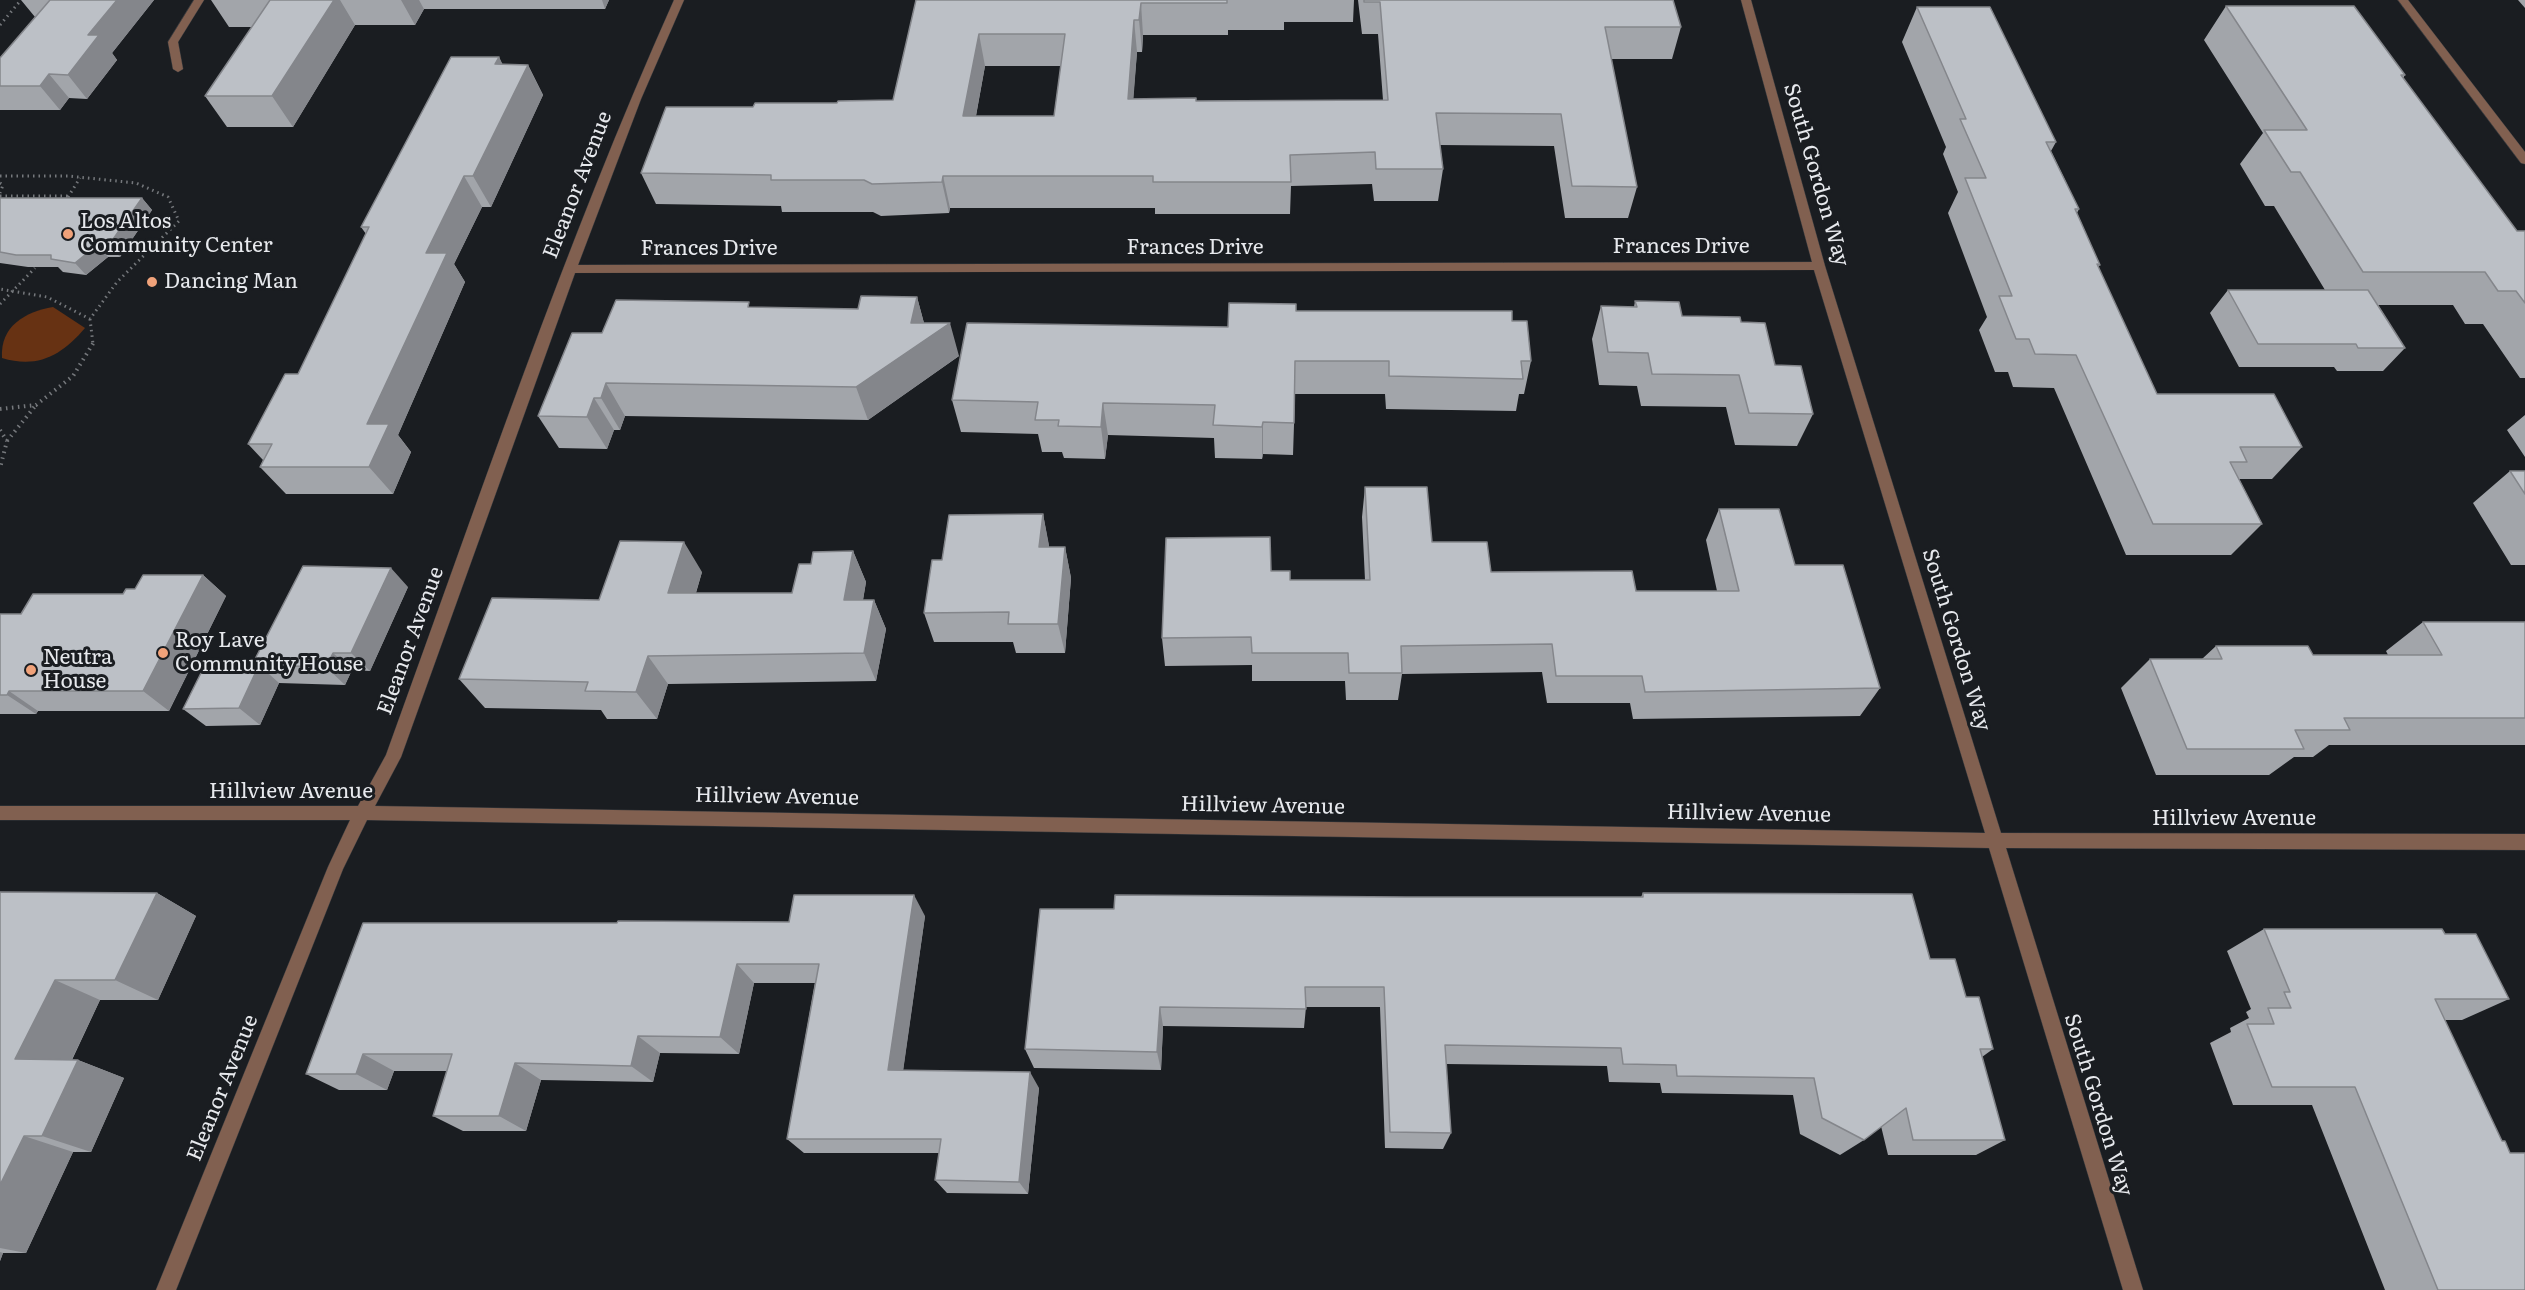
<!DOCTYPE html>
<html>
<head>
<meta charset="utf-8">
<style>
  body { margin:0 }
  canvas { display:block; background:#1a1d21 }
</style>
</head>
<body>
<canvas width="2525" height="1290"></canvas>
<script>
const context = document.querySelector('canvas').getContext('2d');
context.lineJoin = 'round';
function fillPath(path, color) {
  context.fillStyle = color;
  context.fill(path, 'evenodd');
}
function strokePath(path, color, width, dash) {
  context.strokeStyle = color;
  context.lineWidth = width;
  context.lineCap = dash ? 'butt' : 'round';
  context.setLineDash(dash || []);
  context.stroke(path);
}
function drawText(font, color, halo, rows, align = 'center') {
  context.font = font + ' Literata,serif';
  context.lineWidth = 6;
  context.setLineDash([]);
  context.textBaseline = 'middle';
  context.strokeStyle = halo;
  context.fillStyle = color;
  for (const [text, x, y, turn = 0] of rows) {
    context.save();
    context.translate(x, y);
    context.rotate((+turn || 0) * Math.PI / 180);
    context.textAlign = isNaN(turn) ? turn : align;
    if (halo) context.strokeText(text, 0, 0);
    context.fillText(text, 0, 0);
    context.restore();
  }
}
fillPath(new Path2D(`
  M53,307L85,328C62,355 38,369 2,358C0,326 25,312 53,307Z`), '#673213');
const minor = new Path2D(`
  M194,0H204L178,42L183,69L178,72L173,69L168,42Z
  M674,0H684L641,99L578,265L1812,262L1741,0H1751L1825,266L2001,833L2525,834V850L2006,848L2143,1290H2123L1989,848L367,820L343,869L176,1290H156L328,867L350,820H0V806H358L386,755C478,502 564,246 674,0ZM1814,270L1985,833L375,806L401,757L575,273Z
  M2398,0H2408L2525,152V164L2521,163Z`);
strokePath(minor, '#373a3e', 1);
strokePath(new Path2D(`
  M0,25L21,0
  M0,176H68L136,183L168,197L179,221L117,282L90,319L47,297L0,289
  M0,183L3,185L0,193
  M0,196H68
  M68,197L80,178
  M0,304L35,268
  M90,319L93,344`), '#75787c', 3, [1.5, 4]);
strokePath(new Path2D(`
  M0,409L36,405L73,376L94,342
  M0,430L7,441L0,468
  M7,441L36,405`), '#75787c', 4, [1.5, 4.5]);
fillPath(minor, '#816050');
fillPath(new Path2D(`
  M21,0H154L112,53L117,60L87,99L69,98L60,110H0V58L35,17Z
  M211,0H609L605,9H424L415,25H355L293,127H227L205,96L252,27H229Z
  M916,0H1354L1353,22H1284V30H1228V35H1143L1142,52H1137L1133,99L1196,101L1383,100L1378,34H1362L1358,0H1673L1681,27L1672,59H1611L1637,187L1628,218H1565L1554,146L1440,145L1443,169L1438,201H1374L1372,184L1291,186L1290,214H1155V208H950L949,213L881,216L873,212H782L781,206L656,204L641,173L753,107L893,100ZM985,66H1061L1054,116H976Z
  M2518,0H2525V8Z
  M2226,6L2405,75L2403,78L2517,231H2525V378H2520L2483,324H2465L2453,305H2378L2405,348L2383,371H2337L2334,367H2239L2210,313L2228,290H2325L2274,206H2265L2240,164L2263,133L2204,40Z
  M1917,7L2056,142L2051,151L2079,209L2077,213L2100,265L2098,267L2157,394L2302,447L2272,479H2239L2262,524L2231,555H2126L2054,388L2013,387L2008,372H1995L1979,330L1987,317L1948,213L1958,192L1943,154L1946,147L1902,42Z
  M499,57L502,64L528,65L543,95L491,207H482L454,264L465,282L398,435L411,452L393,494H286L260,467L263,460L248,444L298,374L366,234L361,227Z
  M0,198H142L152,210L120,257H108L86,275L63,272L58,267H28L0,263Z
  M917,297L924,323L959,356L868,420L625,416L620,430H614L607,449L559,448L538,416L602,333L751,307L858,309Z
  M1635,301L1682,316L1741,322L1813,414L1797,446L1735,445L1726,407L1641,406L1637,386L1599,385L1592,339L1601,306L1634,307Z
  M1296,311L1512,321L1531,361L1524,394H1519L1516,411L1386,409L1385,394H1295L1293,455L1263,454L1262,459L1215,458L1214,438L1108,435L1105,459L1064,458L1062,452H1042L1038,434L961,432L952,400L1228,327Z
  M2525,415V457L2507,430Z
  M2510,471H2525V565H2511L2473,503Z
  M1365,487L1432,542L1491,572L1636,591H1717L1706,540L1719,509L1795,565L1880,688L1860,716L1633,719L1630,703H1547L1542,672L1402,674L1398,700H1346L1345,681H1252V665L1165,666L1162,638L1271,571L1290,580H1365L1362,517Z
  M1043,514L1049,547H1065L1071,578L1065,653H1016L1013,642H934L924,613Z
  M853,551L866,582L863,600H874L886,629L876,681L668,684L657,719H607L601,710L485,708L459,679L599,600L702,572L696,593H792L811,564Z
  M203,575L226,596L169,711H38L36,714H0V614H21L123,594L135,589Z
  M408,587L370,671L352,670L345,685L279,683L260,725L206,726L183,709L254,661Z
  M2423,622H2525V745H2329L2313,757H2294L2269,775H2156L2121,688L2150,659H2202L2216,646L2313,655H2388L2386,651Z
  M0,892L157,893L196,916L158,1000H100L72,1060H78L124,1078L91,1152H73L26,1253H3L0,1261Z
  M1643,893L1930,959L1966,997L1993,1049L1982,1057L2005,1140L1976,1155H1888L1881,1126L1864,1140L1840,1155L1800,1134L1793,1095L1662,1093L1660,1083L1609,1082L1607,1066L1446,1064L1451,1133L1443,1149L1385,1148L1380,1007H1306L1304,1028L1163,1026L1161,1070L1034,1068L1025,1049L1114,909L1406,897H1641Z
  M925,916L903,1070L1039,1088L1028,1194L947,1193L935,1180L939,1153H804L787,1139L815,983H754L739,1054L660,1053L653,1082L541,1080L526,1131H463L433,1116L447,1071H394L387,1090H339L306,1074L617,923L789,922Z
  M2264,929L2445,934L2509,999L2462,1020H2444L2525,1290H2385L2312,1105H2233L2210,1043L2231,1032L2230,1028L2249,1018L2246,1012L2251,1009L2227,951Z`), '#a2a5aa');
fillPath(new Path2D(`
  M117,0H154L112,53L117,60L87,99L68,75L88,35Z
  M334,0H340L355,25L293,127L272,96Z
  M401,0H419L424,9L415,25Z
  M602,0H609L605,9Z
  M1141,3L1143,35L1142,52L1139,20Z
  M1134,20L1137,52L1131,131L1128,99Z
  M979,34L985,66L970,148L963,116Z
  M499,57L514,87L495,64Z
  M528,65L543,95L491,207L473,176Z
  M49,74L69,98L60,110L40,86Z
  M464,176L482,207L454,264L465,282L398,435L411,452L393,494L369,467L367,424L426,253Z
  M943,176L950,208L949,213L942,182Z
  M142,198L152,210L120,257L109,245Z
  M97,245L108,257L86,275L75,263Z
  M917,297L926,331L950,323L959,356L868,420L856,387L911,323Z
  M606,383L625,416L620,430L601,398Z
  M594,398L614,430L607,449L587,417Z
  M1103,403L1108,435L1105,459L1101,427Z
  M1263,422V454L1262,459V427Z
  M1043,514L1049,545L1046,578L1039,547Z
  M684,542L702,572L687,622L668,593Z
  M1065,547L1071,578L1065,653L1058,624Z
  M853,551L866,582L858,629L844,600Z
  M391,568L408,587L370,671L351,653Z
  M203,575L226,596L169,711L143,691Z
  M874,600L886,629L876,681L864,653Z
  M333,653L352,670L345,685L326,667Z
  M648,656L668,684L657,719L636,692Z
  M259,665L279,683L260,725L239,708Z
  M9,691L38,711L36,714L7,695Z
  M157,893L196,916L158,1000L115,980Z
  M914,895L925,916L901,1086L888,1070Z
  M737,964L754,983L739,1054L720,1037Z
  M55,980L100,1000L63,1078L15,1059Z
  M1160,1007L1163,1026L1161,1070L1157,1052Z
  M638,1036L660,1053L653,1082L631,1066Z
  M363,1054L394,1071L387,1090L356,1074Z
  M78,1060L124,1078L91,1152L42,1136Z
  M515,1063L541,1080L526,1131L499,1116Z
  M1030,1072L1039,1088L1028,1194L1019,1182Z
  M24,1136L73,1152L26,1253L0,1248V1185Z
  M0,1252L3,1253L0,1261Z`), '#84868b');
const building = new Path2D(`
  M50,0H117L88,35H99L68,75L49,74L40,86H0V58Z
  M270,0H334L272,96H205Z
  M916,0H1227V3H1141L1139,20H1134L1128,99L1196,98V101L1388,100L1380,2H1364V0H1673L1681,27H1605L1637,187L1572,186L1561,114L1436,113L1443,169H1376L1375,152L1290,155L1291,182H1153V176H943L942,182L872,184L864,180H771V175L641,173L666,107H753L755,103H837L838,101L893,100ZM979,34H1065L1054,116H963Z
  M2226,6H2354L2405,75H2401L2517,231H2525V303L2516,291H2498L2485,272H2363L2300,172H2291L2264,130H2307Z
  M1917,7H1990L2056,142H2046L2079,209H2075L2100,265L2097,264L2157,394H2274L2302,447H2240L2247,462H2230L2262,524H2153L2076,355L2035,354L2029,339H2016L1999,296H2012L1965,178H1986L1960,119H1966Z
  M451,57H499L495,64L528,65L473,176H464L426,253H447L367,424H389L369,467H260L272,444H248L285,374H298L369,227H361Z
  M0,198H142L109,245H97L75,263L51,259V255H16L0,252Z
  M2228,290H2368L2405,348H2358L2356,344H2258Z
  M861,296L917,297L911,323H950L856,387L606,383L601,398H594L587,417L538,416L572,333H602L616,300L749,302L748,307L858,309Z
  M1635,301L1679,302L1682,316L1740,317L1741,322L1765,323L1775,365L1801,366L1813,414L1749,413L1739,375L1652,374L1648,353L1608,352L1601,306L1637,307Z
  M1229,303L1296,304V311H1512V321H1527L1531,361H1521L1523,379L1389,376V361H1295L1294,423L1263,422L1262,427L1213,425L1215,405L1103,403L1101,427L1058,426L1059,420H1035L1038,402L952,400L967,323L1228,327Z
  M2510,471H2525V494Z
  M1365,487H1427L1432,542H1487L1491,572L1632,571L1636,591H1739L1719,509H1779L1795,565H1843L1880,688L1645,692L1642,676H1556L1552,644L1401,646L1402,673H1349L1348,653H1252L1251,637L1162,638L1166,538L1270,537L1271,571H1290V580H1370Z
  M1043,514L1039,547H1065L1058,624H1008L1009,612L924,613L932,560H942L949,515Z
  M620,541L684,542L668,593H792L799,564H811L813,552L853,551L844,600H874L864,653L648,656L636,692L585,691L588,682L459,679L492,598L599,600Z
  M303,566L391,568L351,653H333L326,667L259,665L239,708L183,709L207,661H254Z
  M143,575H203L143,691H9L7,695H0V614H21L33,594H123L126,589H135Z
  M2423,622H2525V718H2344L2350,730H2295L2304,749H2187L2150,659H2222L2216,646H2308L2313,655H2442Z
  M0,892L157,893L115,980H55L15,1059L78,1060L42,1136H24L0,1185Z
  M1643,893L1912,894L1930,959H1955L1966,997H1979L1993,1049H1980L2005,1140H1913L1906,1108L1864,1140L1822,1118L1814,1078L1677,1076L1676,1065L1623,1064L1621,1048L1445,1045L1451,1133L1390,1132L1384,987H1305L1306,1009L1160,1007L1157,1052L1025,1049L1040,909H1114L1115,895L1406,897H1643Z
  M794,895H914L888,1070L1030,1072L1019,1182L935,1180L941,1139H787L819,964H737L720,1037L638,1036L631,1066L515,1063L499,1116H433L452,1054H363L356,1074H306L363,923H617L618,921L789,922Z
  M2264,929H2442L2445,934H2476L2509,999H2435L2502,1141H2505L2510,1153H2525V1290H2438L2355,1087H2272L2247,1024H2274L2268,1008H2291L2284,992H2290Z`);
fillPath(building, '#bcc0c6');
strokePath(building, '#84868b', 1.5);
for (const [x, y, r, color] of [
  [68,234,6,"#f0a27a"],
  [152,282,6,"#f0a27a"],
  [163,653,6,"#f0a27a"],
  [31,670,6,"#f0a27a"]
]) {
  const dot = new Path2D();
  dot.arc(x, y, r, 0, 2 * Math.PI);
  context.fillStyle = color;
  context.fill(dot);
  strokePath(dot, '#1a1d21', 2);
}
drawText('21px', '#e7e9ed', '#1a1d21', [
  ["South Gordon Way",1816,175,74],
  ["Eleanor Avenue",578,185,-69],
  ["Frances Drive",1681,247],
  ["Frances Drive",1195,248],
  ["Frances Drive",709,249],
  ["South Gordon Way",1956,640,73],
  ["Eleanor Avenue",411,641,-70],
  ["Hillview Avenue",291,792],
  ["Hillview Avenue",777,797,1],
  ["Hillview Avenue",1263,806,1],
  ["Hillview Avenue",1749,814,1],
  ["Hillview Avenue",2234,819],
  ["Eleanor Avenue",223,1088,-68],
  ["South Gordon Way",2098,1105,73]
]);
drawText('21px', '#e7e9ed', '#1a1d21', [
  ["Los Altos",80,222],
  ["Community Center",80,246],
  ["Dancing Man",164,282],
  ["Roy Lave",175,641],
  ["Community House",175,665],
  ["Neutra",43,658],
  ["House",43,682]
], 'left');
</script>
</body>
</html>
